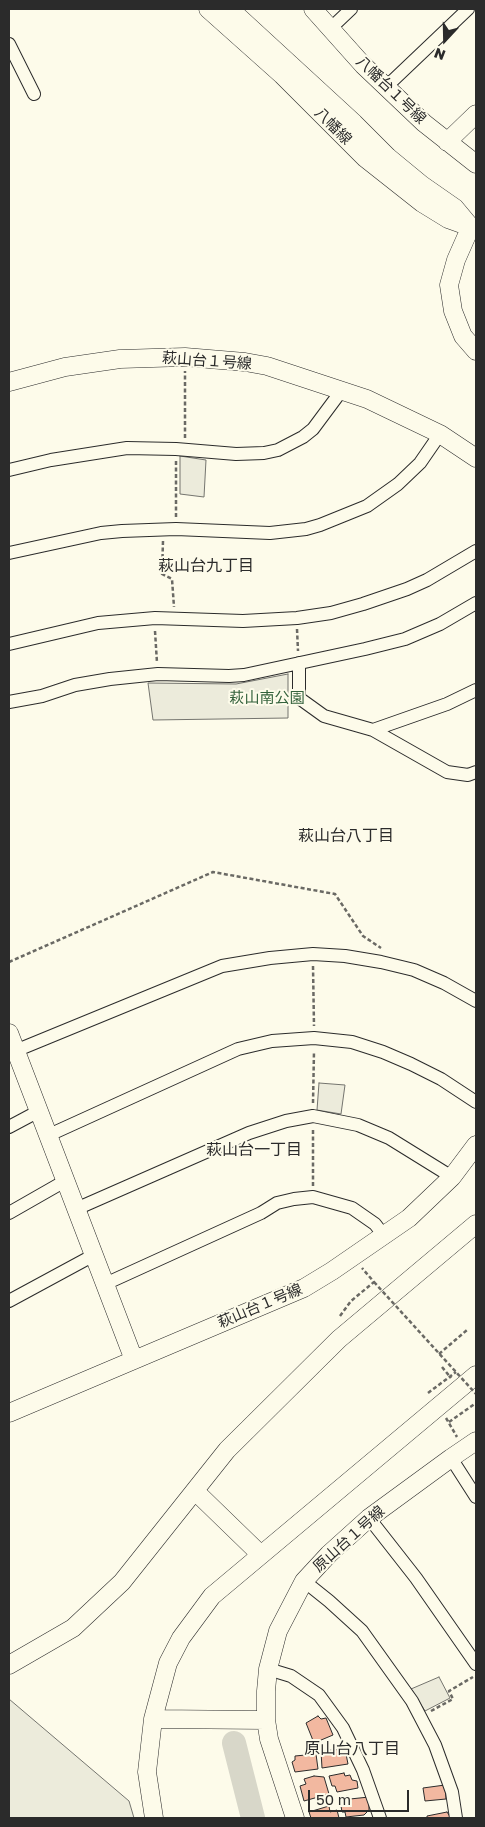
<!DOCTYPE html>
<html>
<head>
<meta charset="utf-8">
<style>
  body { margin:0 }
  #map { position:relative; width:485px; height:1827px; overflow:hidden; background:#fdfbea; font-family:"Golos Text",sans-serif }
  canvas { display:block }
  .frame { position:absolute; inset:0; border:10px solid #2b2b2b; pointer-events:none }
  .north { position:absolute; left:420px; top:15px; width:50px; height:50px; -webkit-text-stroke:4px #fdfbea; paint-order:stroke; rotate:201deg; font-size:14px; font-weight:700; line-height:20px; text-align:center; color:#2b2b2b }
  .north::after { content:''; display:block; margin:auto; width:18px; height:22px; background:#2b2b2b; clip-path:polygon(50% 0,100% 100%,50% 72%,0 100%) }
  .scale { position:absolute; left:308px; top:1790px; width:101px; height:22px; box-sizing:border-box; border:2px solid #2b2b2b; border-top:0; padding-left:6px; font-size:15px; line-height:18px; white-space:nowrap; color:#2b2b2b; -webkit-text-stroke:4px #fdfbea; paint-order:stroke }
</style>
</head>
<body>
<div id="map">
<canvas width="485" height="1827"></canvas>
<div class="frame"></div>
<div class="north">N</div>
<div class="scale">50 m</div>
</div>
<script>
const context = document.querySelector('canvas').getContext('2d');
context.lineJoin = 'round';
function fill(path, color) { context.fillStyle = color; context.fill(path, 'evenodd'); }
const poly = rows => new Path2D(rows.map(r => 'M' + r).join(''));
function stroke(path, color, width, dash) { context.strokeStyle = color; context.lineWidth = width; context.lineCap = dash ? 'butt' : 'round'; context.setLineDash(dash || []); context.stroke(path); }
function drawText(font, color, halo, rows, align = 'center') {
  context.font = font + ' "Golos Text","Noto Sans JP",sans-serif'; context.lineWidth = 4; context.setLineDash([]); context.textBaseline = 'middle'; context.strokeStyle = halo; context.fillStyle = color; for (const [text, x, y, turn = 0] of rows) {
    context.save(); context.translate(x, y); context.rotate((+turn || 0) * Math.PI / 180); context.textAlign = isNaN(turn) ? turn : align; if (halo) context.strokeText(text, 0, 0); context.fillText(text, 0, 0); context.restore();
  }
}
const green = poly([
  [180,456,206,460,204,497,180,494,180,456],
  [288,674,288,718,153,720,148,683,236,684,288,674],
  [319,1083,345,1085,341,1114,317,1110,319,1083],
  [439,1677,450,1698,425,1711,411,1689,439,1677],
  [9,1699,129,1801,134,1818,9,1818,9,1699]
]);
const river = poly([
  [234,1743,253,1818]
]);
const building = poly([
  [318,1716,321,1719,326,1718,333,1735,314,1743,306,1723,318,1716],
  [345,1749,348,1764,322,1768,321,1751,345,1749],
  [316,1754,318,1769,295,1772,292,1762,295,1760,295,1756,316,1754],
  [344,1773,345,1776,350,1775,352,1780,357,1781,358,1788,337,1792,335,1786,332,1786,329,1776,344,1773],
  [314,1776,324,1777,329,1794,304,1801,300,1786,306,1784,304,1779,314,1776],
  [445,1785,446,1799,425,1801,423,1788,445,1785],
  [347,1796,350,1799,369,1797,369,1810,364,1815,346,1817,345,1812,342,1812,340,1800,347,1796],
  [329,1806,330,1812,337,1810,339,1818,311,1818,309,1812,329,1806],
  [447,1812,451,1818,427,1818,427,1816,447,1812]
]);
const path = poly([
  [185,438,185,371],
  [176,517,176,460],
  [163,541,162,574,172,579,174,607],
  [297,629,298,651],
  [155,631,157,663],
  [9,962,213,872,335,894,363,936,381,948],
  [313,966,314,1026],
  [313,1103,314,1051],
  [313,1186,313,1129],
  [340,1316,351,1301,374,1282,362,1268],
  [439,1354,467,1330],
  [442,1367,451,1378],
  [446,1418,457,1437],
  [449,1422,476,1403],
  [431,1711,453,1699,449,1691,473,1677]
]);
const street = poly([
  [331,28,351,9],
  [9,44,34,94],
  [386,87,468,9],
  [9,470,51,460,127,448,176,449,236,454,264,453,278,450,303,437,313,429,342,390],
  [9,553,101,533,122,531,176,529,270,533,306,529,320,525,367,506,398,484,420,463,440,434],
  [9,644,98,623,155,618,243,621,297,618,331,613,363,604,407,589,427,580,476,551],
  [299,663,299,698,324,716,373,730,447,772,468,775,476,772],
  [9,702,42,696,75,685,110,679,158,674,229,676,244,675,365,649,405,639,440,624,476,603],
  [373,730,447,704,476,690],
  [15,1051,222,966,270,958,313,954,345,956,381,962,414,970,444,983,476,1001],
  [9,1127,39,1111],
  [49,1135,238,1049,272,1041,314,1038,352,1042,383,1052,411,1064,441,1079,476,1102],
  [76,1209,249,1133,286,1121,313,1116,358,1125,389,1138,452,1177],
  [9,1213,65,1181],
  [105,1284,261,1213,277,1203,294,1199,313,1197,352,1208,375,1224,385,1237],
  [9,1301,94,1255],
  [451,1458,476,1497],
  [369,1518,416,1578,476,1664],
  [304,1581,329,1601,362,1631,412,1701,435,1745,452,1792,456,1818],
  [268,1669,291,1676,319,1695,343,1728,363,1770,380,1818]
]);
const secondary = poly([
  [208,9,282,75,365,158,422,203,448,219,476,229],
  [230,9,354,123,388,157,422,185,455,208,470,226],
  [313,9,363,65,424,123,476,164],
  [447,142,476,114],
  [471,226,456,260,449,285,453,311,463,336,476,351],
  [9,382,65,367,120,359,185,357,245,362,267,366,367,399,440,434,476,458],
  [9,1033,134,1360],
  [9,1413,304,1288,332,1271,409,1218,452,1177,476,1145],
  [195,1491,261,1555],
  [9,1665,73,1628,122,1582,227,1450,339,1339,476,1224],
  [153,1719,266,1720],
  [154,1818,147,1772,153,1719,168,1663,181,1638,212,1596,476,1375],
  [295,1818,269,1739,266,1720,266,1691,268,1669,278,1631,304,1581,329,1554,369,1518,451,1458,476,1441]
]);
const pathBridge = poly([
  [374,1282,476,1394],
  [428,1393,456,1372]
]);
const streetNames = [
  ["八幡台１号線",391,90,44],
  ["八幡線",333,126,45],
  ["萩山台１号線",207,361,4],
  ["萩山台１号線",260,1306,-23],
  ["原山台１号線",349,1539,-42]
];
const parkNames = [
  ["萩山南公園",267,698]
];
const neighbourhoodNames = [
  ["萩山台九丁目",206,566],
  ["萩山台八丁目",346,836],
  ["萩山台一丁目",254,1150],
  ["原山台八丁目",352,1749]
];
fill(green, '#ecebdb');
stroke(green, '#74746e', 1);
stroke(river, '#d8d7c9', 24);
fill(building, '#f2b8a0');
stroke(building, '#2b2b2b', 1);
stroke(street, '#2b2b2b', 14);
stroke(secondary, '#2b2b2b', 19);
stroke(path, '#6a6964', 2.5, [4, 2.5]);
stroke(street, '#fdfbea', 12);
stroke(secondary, '#fdfbea', 18);
stroke(pathBridge, '#6a6964', 2.5, [4, 2.5]);
drawText('15px', '#2b2b2b', '#fdfbea', streetNames);
drawText('15px', '#34623c', '#fdfbea', parkNames);
drawText('16px', '#2b2b2b', '#fdfbea', neighbourhoodNames);
</script>
</body>
</html>
